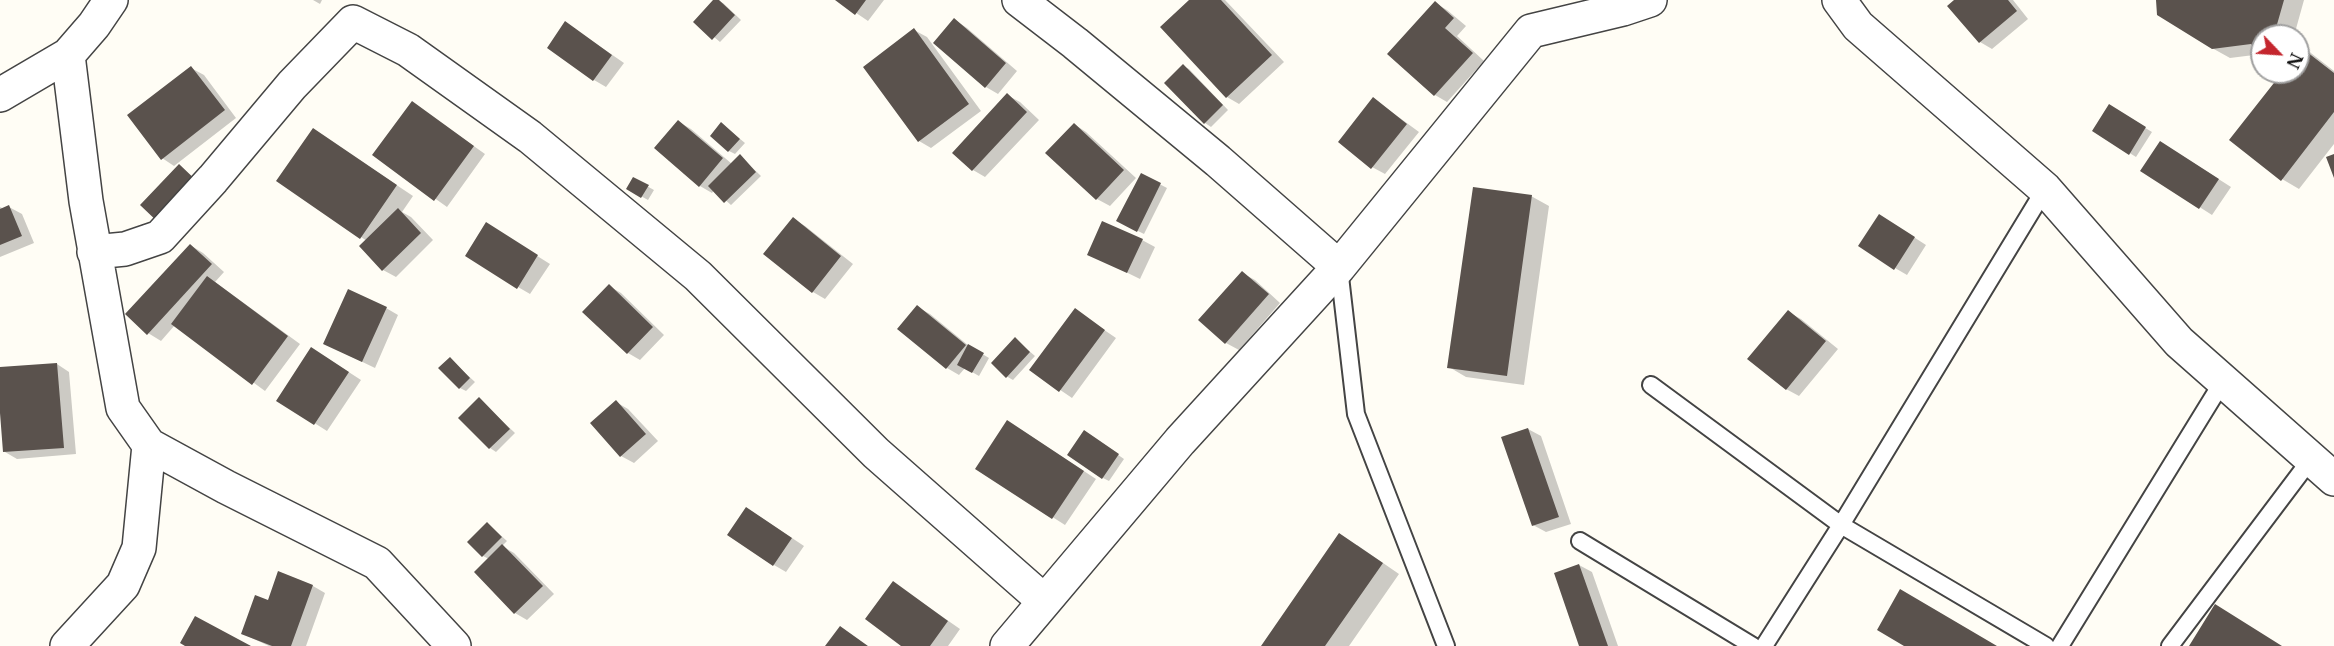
<!DOCTYPE html>
<html>
<head>
<meta charset="utf-8">
<style>
  body { margin:0 }
  #map { position:relative; width:2334px; height:646px; overflow:hidden; background:#fffdf5; font-family:"Libre Baskerville",serif }
  canvas { display:block }
  .north { position:absolute; left:2250px; top:24px; width:60px; height:60px; box-sizing:border-box; background:#fff; border:2px solid #a0a0a0; border-radius:50%; rotate:115deg; font-size:16px; font-weight:700; line-height:24px; text-align:center; color:#111 }
  .north::after { content:''; display:block; margin:auto; width:21px; height:27px; background:#c4262e; clip-path:polygon(50% 0,100% 100%,50% 72%,0 100%) }
</style>
</head>
<body>
<div id="map">
<canvas width="2334" height="646"></canvas>
<div class="north">N</div>
</div>
<script>
const context = document.querySelector('canvas').getContext('2d');
context.lineJoin = 'round';
function fill(path, color) { context.fillStyle = color; context.fill(path, 'evenodd'); }
const poly = rows => new Path2D(rows.map(r => 'M' + r).join(''));
function stroke(path, color, width, dash) { context.strokeStyle = color; context.lineWidth = width; context.lineCap = dash ? 'butt' : 'round'; context.setLineDash(dash || []); context.stroke(path); }
const shadow = poly([
  [313,0,322,0,320,4],
  [715,0,723,3,741,20,720,42,695,21],
  [837,0,884,0,868,21],
  [1191,0,1225,0,1284,62,1239,104,1227,97],
  [1956,0,2013,0,2028,19,1992,49,1980,42],
  [2158,0,2304,0,2294,36,2262,36,2262,54,2230,58,2212,48],
  [1435,3,1447,10,1466,26,1457,36,1484,61,1447,102,1435,95],
  [955,20,967,28,1017,71,998,94,986,87],
  [566,23,624,63,606,87,594,80],
  [914,30,927,37,981,111,931,148,919,141],
  [2298,43,2334,71,2334,144,2299,189,2282,179,2283,74,2281,72,2298,72],
  [1183,66,1189,69,1228,110,1211,127,1205,123,1166,83],
  [191,68,204,75,236,118,174,166,162,158],
  [1007,95,1020,102,1039,120,985,177,973,170],
  [1374,99,1419,132,1385,174,1372,167],
  [413,103,485,154,447,207,374,155],
  [2109,106,2152,132,2136,157,2094,131],
  [679,122,691,129,732,164,740,156,761,176,731,205,714,190,712,193,700,186],
  [722,124,745,143,735,154,729,151],
  [1074,124,1086,132,1136,178,1110,206,1097,199,1048,153],
  [314,130,413,196,402,212,411,217,433,240,396,277,383,270,361,246,367,241,361,237],
  [2173,150,2231,187,2212,215,2143,171],
  [1142,175,1167,188,1144,234,1124,224],
  [634,179,654,190,648,200,628,189],
  [1531,196,1549,206,1524,385,1466,377,1449,367],
  [0,207,4,209,9,207,22,214,34,243,0,257],
  [793,219,805,226,853,264,825,299,813,292],
  [1892,223,1926,245,1907,275,1895,268],
  [499,232,550,264,530,294,518,287],
  [1142,240,1155,247,1140,279,1089,254],
  [190,245,203,253,224,272,215,282,300,344,265,391,175,325,161,341,148,333],
  [1242,273,1255,280,1280,303,1239,350,1226,343],
  [609,286,621,293,664,335,640,360,628,353],
  [917,307,930,314,969,346,989,358,979,376,965,368,959,375,947,368],
  [386,308,398,315,375,368,325,344],
  [1075,310,1116,338,1072,398,1031,370],
  [1788,312,1801,319,1838,349,1799,396,1786,389],
  [1015,339,1035,356,1013,380,1006,376],
  [324,356,361,380,327,431,278,400],
  [450,359,475,382,466,391,460,388],
  [57,364,69,372,76,454,17,459,5,452,0,369],
  [479,399,515,433,496,452,490,448,460,418],
  [616,402,628,409,658,441,634,463,621,456],
  [1020,429,1096,479,1065,525,977,469],
  [1528,429,1541,436,1571,524,1546,532,1533,525],
  [1091,436,1124,459,1109,481,1103,478],
  [759,516,804,546,786,572,774,565],
  [487,523,507,541,502,546,514,553,554,594,527,620,515,613,489,559,483,556],
  [1357,545,1399,574,1349,646,1263,646],
  [1579,565,1592,572,1618,646,1581,646],
  [279,573,313,586,325,593,306,646,269,646,243,634,269,602],
  [894,583,960,629,948,646,904,646]
]);
const building = poly([
  [713,0,719,0,735,15,712,40,693,22],
  [835,0,866,0,855,15],
  [1189,0,1221,0,1272,55,1226,98,1160,27],
  [1954,0,2008,0,2017,11,1979,43,1947,6],
  [2156,0,2284,0,2276,28,2286,36,2262,36,2262,55,2251,44,2212,49,2157,15],
  [1435,1,1454,18,1445,28,1473,53,1434,96,1387,54],
  [954,18,1006,63,985,88,933,43],
  [565,21,612,55,593,81,547,48],
  [914,28,969,104,918,142,863,67],
  [2298,45,2334,73,2334,112,2281,181,2229,140,2281,74,2279,72,2298,72],
  [1183,64,1223,105,1204,124,1164,83],
  [191,66,225,110,161,160,127,115],
  [1007,93,1027,112,972,171,952,153],
  [1373,97,1407,124,1371,169,1338,142],
  [412,101,474,146,434,201,372,155],
  [2109,104,2146,127,2129,155,2092,131],
  [678,120,723,158,699,187,654,148],
  [721,122,740,139,728,152,710,136],
  [1074,123,1124,170,1096,200,1045,153],
  [313,128,397,185,360,239,276,181],
  [2160,141,2219,179,2199,209,2140,171],
  [740,154,756,172,724,203,708,186],
  [2334,154,2334,178,2326,157],
  [179,164,201,185,161,225,140,205],
  [1141,173,1161,183,1137,232,1116,221],
  [633,177,649,185,641,198,626,189],
  [1473,187,1532,195,1507,376,1447,368],
  [9,205,22,236,0,245,0,209],
  [398,208,421,233,382,271,359,246],
  [1879,214,1915,237,1894,270,1858,246],
  [793,217,841,256,812,293,763,254],
  [1102,221,1143,239,1127,273,1087,255],
  [486,222,538,255,517,289,465,256],
  [190,244,212,264,147,335,125,314],
  [1242,271,1269,294,1225,344,1198,320],
  [207,276,288,336,252,385,171,324],
  [609,284,653,327,627,354,582,312],
  [348,289,387,307,362,362,323,344],
  [917,305,966,345,946,369,897,329],
  [1075,308,1105,330,1059,392,1029,370],
  [1788,310,1826,341,1786,390,1747,359],
  [1015,337,1030,352,1006,378,991,363],
  [968,344,984,353,972,373,957,365],
  [311,347,349,372,314,425,276,401],
  [450,357,470,378,459,389,438,368],
  [57,363,64,448,3,452,0,413,0,367],
  [479,397,510,429,489,449,458,418],
  [616,400,646,434,620,457,590,423],
  [1007,420,1084,471,1052,519,975,469],
  [1528,428,1559,517,1532,526,1501,437],
  [1084,430,1119,454,1102,479,1067,455],
  [746,507,792,538,773,566,727,535],
  [487,522,502,537,482,557,467,542],
  [1339,533,1383,563,1325,646,1261,646],
  [502,544,543,586,514,614,474,572],
  [1579,564,1608,646,1579,646,1554,573],
  [278,571,313,585,291,646,272,646,241,634,255,595,268,600],
  [893,581,948,621,930,646,901,646,865,619],
  [1900,589,1997,646,1904,646,1877,630],
  [2215,604,2282,646,2189,646],
  [195,616,251,646,185,646,180,643],
  [840,626,868,646,825,646]
]);
const service = poly([
  [1339,268,1356,414,1446,646],
  [1651,385,1841,525,2046,646],
  [1580,541,1753,646],
  [1764,646,1841,525,2045,189],
  [2060,646,2223,381],
  [2170,646,2311,459]
]);
const minor = poly([
  [1019,0,1075,43,1218,161,1339,267],
  [1839,0,1858,26,2045,189,2179,342,2334,479],
  [68,55,86,201,123,408,149,445,226,487,377,563,454,646],
  [0,95,68,55,94,25,111,0],
  [94,252,125,249,160,237,213,179,292,85,353,22,408,50,530,137,698,276,876,453,1044,601],
  [67,646,123,585,139,548,149,445],
  [1007,646,1180,441,1339,267,1531,31,1623,9,1650,0]
]);
fill(shadow, '#0003');
fill(building, '#5a524d');
stroke(service, '#444', 20);
stroke(minor, '#444', 36);
stroke(service, '#fff', 16);
stroke(minor, '#fff', 33);
</script>
</body>
</html>
